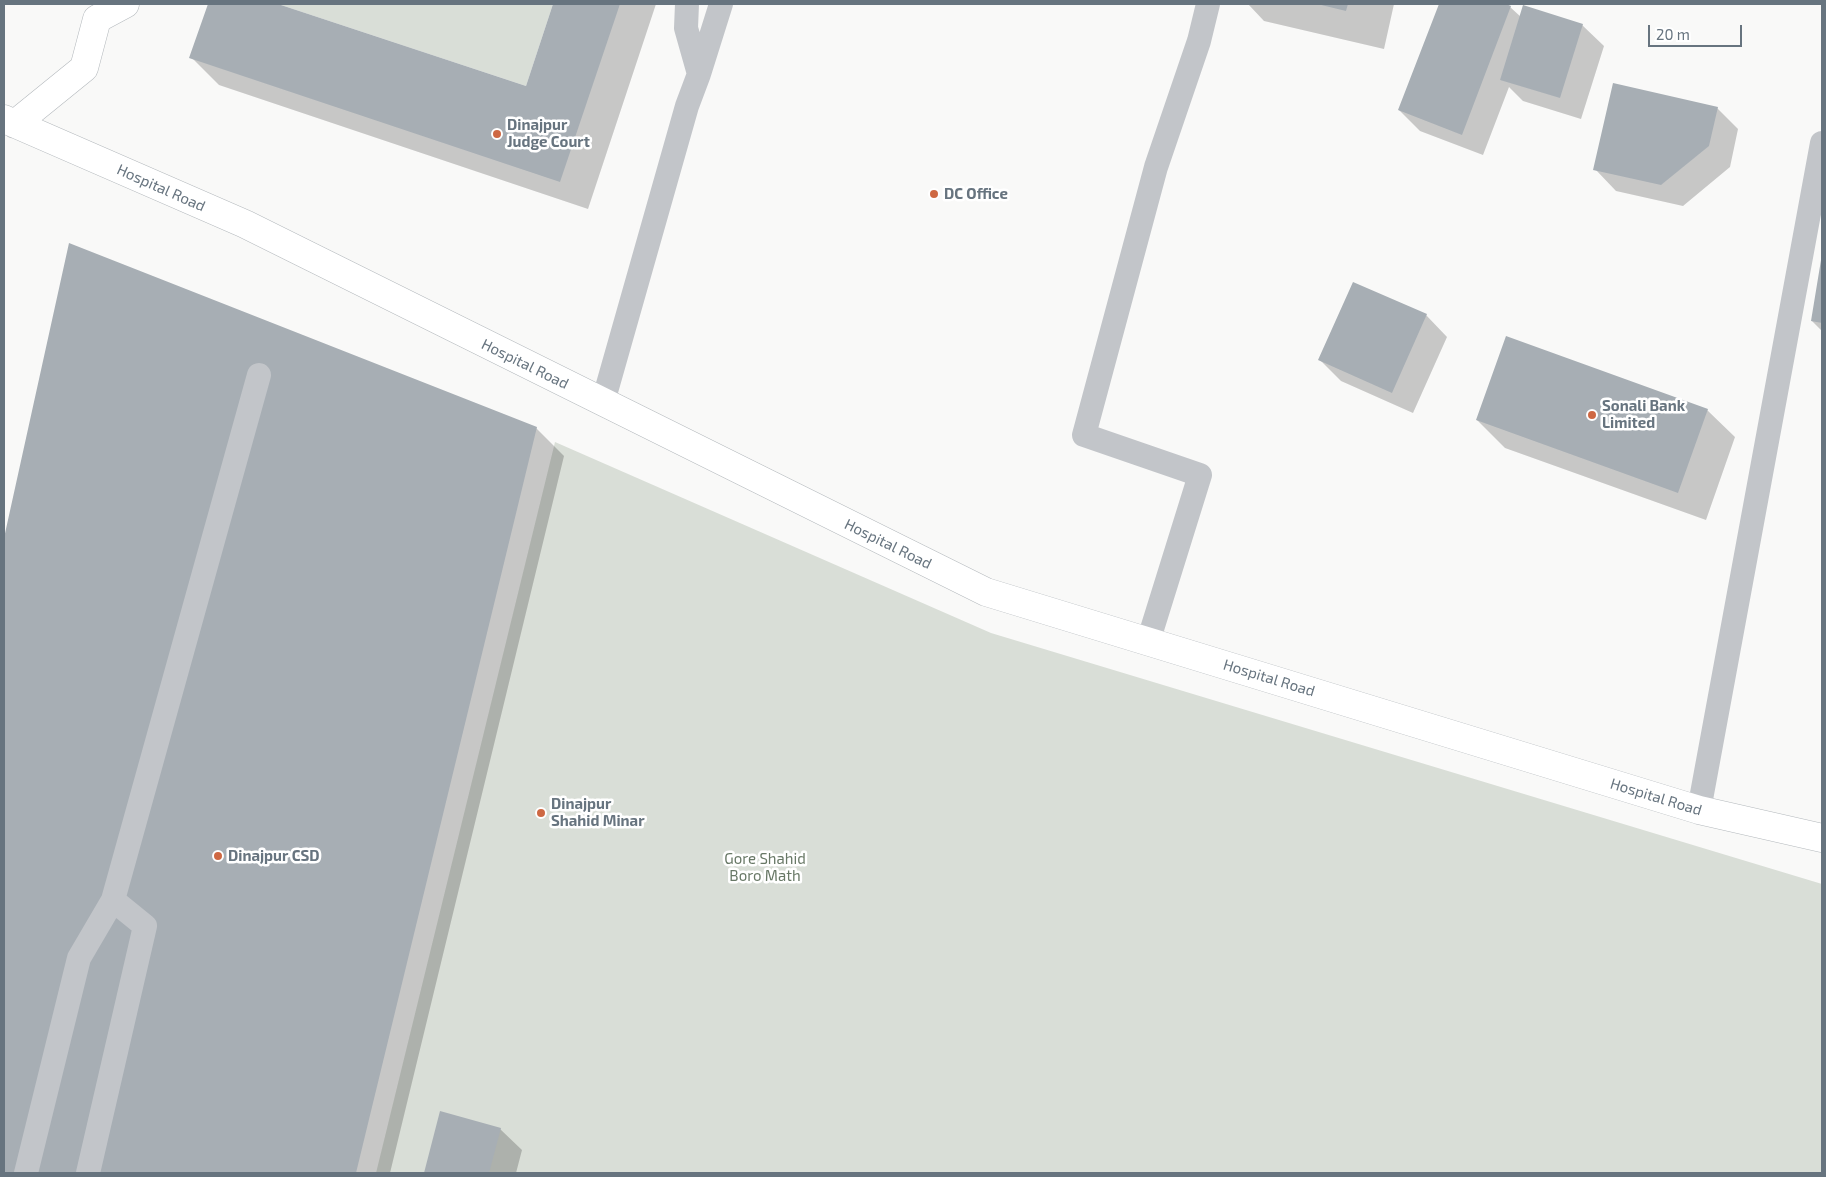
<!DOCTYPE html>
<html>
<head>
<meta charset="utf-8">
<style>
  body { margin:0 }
  #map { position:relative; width:1826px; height:1177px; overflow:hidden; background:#f9f9f8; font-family:"Exo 2",sans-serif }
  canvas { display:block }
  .frame { position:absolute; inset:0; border:5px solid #67747f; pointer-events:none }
  .scale { position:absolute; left:1648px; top:25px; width:94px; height:22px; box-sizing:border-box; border:2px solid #67747f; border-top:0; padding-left:6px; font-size:15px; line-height:18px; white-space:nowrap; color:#67747f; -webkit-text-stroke:4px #fff; paint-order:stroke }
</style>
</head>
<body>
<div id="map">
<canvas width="1826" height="1177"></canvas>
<div class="frame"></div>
<div class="scale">20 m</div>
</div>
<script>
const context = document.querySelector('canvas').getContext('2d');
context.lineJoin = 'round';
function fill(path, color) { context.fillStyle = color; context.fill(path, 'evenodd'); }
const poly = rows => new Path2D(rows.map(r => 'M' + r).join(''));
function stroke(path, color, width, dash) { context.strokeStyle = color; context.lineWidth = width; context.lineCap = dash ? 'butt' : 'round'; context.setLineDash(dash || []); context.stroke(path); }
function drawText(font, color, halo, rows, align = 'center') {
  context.font = font + ' "Exo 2",sans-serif'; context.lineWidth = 5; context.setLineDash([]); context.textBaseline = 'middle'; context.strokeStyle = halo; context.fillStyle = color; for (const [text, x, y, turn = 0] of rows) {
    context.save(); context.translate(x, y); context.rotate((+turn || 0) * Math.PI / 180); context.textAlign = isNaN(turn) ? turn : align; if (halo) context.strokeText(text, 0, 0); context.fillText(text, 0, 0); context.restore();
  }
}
const green = poly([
  [278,4,553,4,526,86],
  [555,442,991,633,1822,884,1822,1173,376,1173]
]);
const shadow = poly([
  [209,4,274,4,527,88,554,4,656,4,588,209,219,85,191,57],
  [1248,4,1394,4,1384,49,1264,21],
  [1440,4,1502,4,1510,7,1521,17,1582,25,1604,46,1581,119,1523,101,1509,87,1483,155,1420,131,1399,110],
  [1717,108,1738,129,1730,167,1683,206,1616,191,1595,169],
  [70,245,536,428,564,456,390,1173,4,1173,4,544],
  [1822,262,1822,331,1812,321],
  [1426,315,1447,337,1413,413,1341,381,1320,360],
  [1707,410,1735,437,1706,520,1505,448,1477,420],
  [441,1113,500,1129,522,1150,516,1173,425,1173]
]);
const building = poly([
  [208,4,278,4,526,86,553,4,620,4,560,182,189,58],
  [1317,4,1348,4,1346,11],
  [1439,4,1506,4,1511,6,1462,135,1398,110],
  [1523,5,1583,24,1560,98,1500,80],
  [1613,83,1718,107,1709,146,1661,185,1593,170],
  [69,243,537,427,356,1173,4,1173,4,538],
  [1821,260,1822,260,1822,323,1811,321],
  [1353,282,1427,314,1392,393,1318,360],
  [1506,336,1708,409,1678,493,1476,420],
  [440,1111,501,1128,489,1173,424,1173]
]);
const street = poly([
  [687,4,686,28,699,74],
  [603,402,687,106,699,74,721,4],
  [1148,642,1200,475,1084,435,1156,167,1199,41,1208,4],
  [1699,810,1822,143],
  [26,1173,79,958,113,900,259,375],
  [88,1173,145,926,113,900]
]);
const secondary = poly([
  [4,119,245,224,986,592,1699,810,1822,838],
  [15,124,84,68,97,19,125,4]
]);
const markers = [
  [497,134,5,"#ce6843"],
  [934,194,5,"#ce6843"],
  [1592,415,5,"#ce6843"],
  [541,813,5,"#ce6843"],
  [218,856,5,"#ce6843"]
];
const poiNames = [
  ["Dinajpur",507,125],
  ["Judge Court",507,142],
  ["DC Office",944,194],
  ["Sonali Bank",1602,406],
  ["Limited",1602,423],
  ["Dinajpur",551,804],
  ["Shahid Minar",551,821],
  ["Dinajpur CSD",228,856]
];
const streetNames = [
  ["Hospital Road",161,188,24],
  ["Hospital Road",525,364,26],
  ["Hospital Road",888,544,26],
  ["Hospital Road",1269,678,17],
  ["Hospital Road",1656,797,17]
];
const parkNames = [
  ["Gore Shahid",765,859],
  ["Boro Math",765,876]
];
fill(green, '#d9ded7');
fill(shadow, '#0003');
fill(building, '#a7aeb4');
stroke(secondary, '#b4b9bd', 29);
stroke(street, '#c2c5c9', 24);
stroke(secondary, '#fff', 28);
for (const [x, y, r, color] of markers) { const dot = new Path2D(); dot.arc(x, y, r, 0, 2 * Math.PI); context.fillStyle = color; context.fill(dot); stroke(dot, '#fff', 2); }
drawText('bold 15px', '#67747f', '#fff', poiNames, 'left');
drawText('15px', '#67747f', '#fff', streetNames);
drawText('15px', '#687866', '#fff', parkNames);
</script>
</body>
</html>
